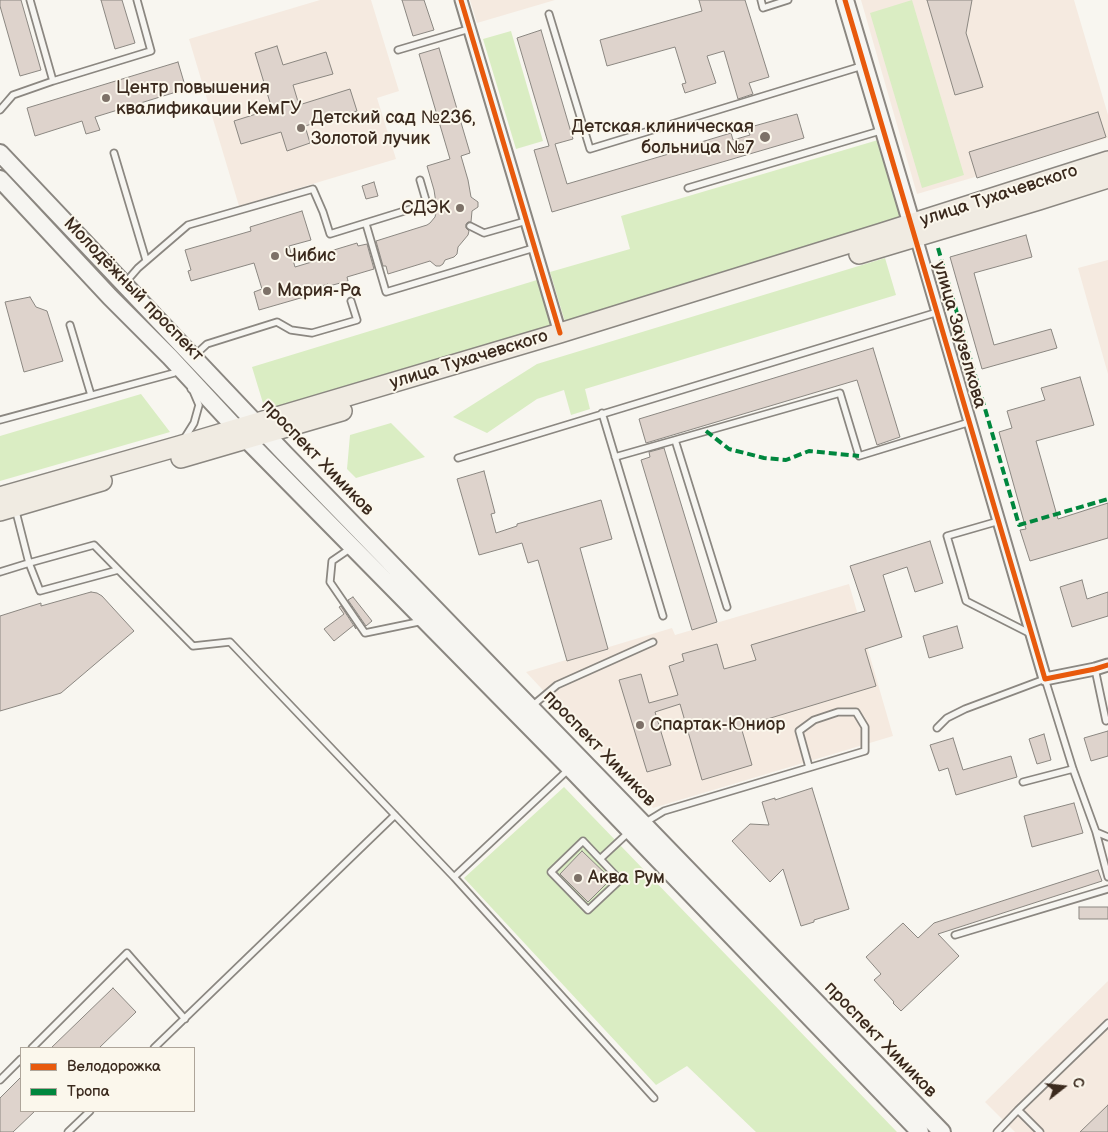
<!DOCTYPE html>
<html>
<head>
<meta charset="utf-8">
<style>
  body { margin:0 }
  #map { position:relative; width:1108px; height:1132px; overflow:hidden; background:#f8f6f0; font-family:"Balsamiq Sans",sans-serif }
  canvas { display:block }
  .legend { position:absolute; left:20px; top:1047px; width:175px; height:65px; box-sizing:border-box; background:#fbf7ec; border:1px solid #aea59a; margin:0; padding:6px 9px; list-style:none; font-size:15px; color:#3b2a1e }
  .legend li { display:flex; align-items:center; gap:10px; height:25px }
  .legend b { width:25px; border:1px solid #aea59a }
  .north { position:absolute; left:1038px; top:1062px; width:50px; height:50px; -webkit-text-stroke:4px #fbf7ec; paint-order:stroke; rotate:74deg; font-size:14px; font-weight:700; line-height:20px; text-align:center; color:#3b2a1e }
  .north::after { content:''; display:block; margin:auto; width:18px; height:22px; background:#3b2a1e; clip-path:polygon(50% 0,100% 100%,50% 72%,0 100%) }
</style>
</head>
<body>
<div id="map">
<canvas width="1108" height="1132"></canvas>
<ul class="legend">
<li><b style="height:6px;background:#e8590c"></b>Велодорожка</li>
<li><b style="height:6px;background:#00873e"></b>Тропа</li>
</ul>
<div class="north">С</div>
</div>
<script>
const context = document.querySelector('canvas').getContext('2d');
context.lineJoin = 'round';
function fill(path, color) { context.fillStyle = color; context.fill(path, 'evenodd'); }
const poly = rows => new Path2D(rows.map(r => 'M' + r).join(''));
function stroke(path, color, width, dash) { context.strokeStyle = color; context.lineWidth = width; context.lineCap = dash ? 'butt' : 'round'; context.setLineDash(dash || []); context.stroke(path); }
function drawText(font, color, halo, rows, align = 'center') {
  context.font = font + ' "Balsamiq Sans",sans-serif'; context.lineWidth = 4; context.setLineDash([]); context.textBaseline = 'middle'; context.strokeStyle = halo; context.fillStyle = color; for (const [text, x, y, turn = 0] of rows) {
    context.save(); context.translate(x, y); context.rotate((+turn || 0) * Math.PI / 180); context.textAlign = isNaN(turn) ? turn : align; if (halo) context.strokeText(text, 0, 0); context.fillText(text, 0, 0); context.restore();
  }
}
const built = poly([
  [320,0,371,0,399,91,377,98,396,159,239,206,189,39],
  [470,0,555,0,477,23],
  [861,0,1074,0,1108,115,1108,138,917,194],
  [1108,260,1108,374,1078,268],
  [849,584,893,736,653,808,526,672,672,628,675,635],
  [1108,981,1108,1132,1015,1132,985,1102]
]);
const green = poly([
  [912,0,964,175,922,188,870,13],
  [511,31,543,141,516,149,483,39],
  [878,140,902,222,565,322,550,272,630,249,621,216],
  [885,258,896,295,585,389,590,409,571,415,564,390,537,399,487,433,453,417,537,364],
  [537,280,551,326,266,413,252,367],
  [141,394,170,432,0,481,0,436],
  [391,423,425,457,356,478,347,469,350,435],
  [564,787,897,1132,756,1132,687,1066,656,1085,464,878]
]);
const building = poly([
  [0,0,21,0,41,70,20,76,0,6,0,0],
  [101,0,122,0,135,43,115,49,101,0],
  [402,0,424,0,434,30,413,36,402,0],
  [699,0,745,0,769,77,749,83,753,94,738,99,724,51,707,56,716,83,685,93,682,84,686,83,675,47,607,66,600,40,702,11,699,0],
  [927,0,972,0,966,33,983,87,955,95,927,0],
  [541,30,573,139,555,144,567,184,689,148,688,146,731,133,733,140,750,135,747,128,797,114,804,138,552,212,534,150,549,146,517,38,541,30],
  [277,46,283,65,326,52,333,74,293,85,299,105,350,89,357,111,305,126,310,143,287,151,281,132,241,144,234,121,272,109,255,53,277,46],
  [439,48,470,153,461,156,468,180,471,197,478,202,478,207,472,211,471,222,468,222,466,224,466,228,469,231,468,235,458,247,457,254,454,257,445,260,443,264,440,266,436,266,430,261,388,274,386,266,383,266,376,241,427,225,430,223,435,217,436,213,440,209,440,206,436,203,434,190,427,166,450,159,419,54,439,48],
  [178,62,186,89,95,117,100,130,86,134,82,121,35,136,27,108,178,62],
  [1098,112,1106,137,977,178,969,152,1098,112],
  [374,182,378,196,366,199,362,186,374,182],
  [302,211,311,240,289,246,295,267,315,261,314,256,357,243,358,246,367,244,374,269,347,277,348,281,329,286,328,284,303,292,304,297,259,310,254,292,262,289,254,263,191,281,188,271,191,270,185,250,251,231,250,227,302,211],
  [1026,235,1032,257,974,273,994,345,1051,329,1057,348,982,369,950,257,1026,235],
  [30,297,36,307,47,311,63,361,24,372,5,302,30,297],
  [873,348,900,437,877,445,857,380,646,443,639,419,873,348],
  [1080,377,1094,425,1036,441,1058,519,1108,503,1108,538,1030,561,1020,530,1026,529,999,432,1012,428,1007,411,1045,400,1041,388,1080,377],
  [664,448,717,622,692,630,641,460,650,457,649,452,664,448],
  [484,471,495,513,491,514,496,533,517,526,517,524,601,500,612,539,580,548,608,649,567,661,538,560,528,563,522,543,479,555,457,479,484,471],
  [930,541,943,583,915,592,907,567,883,575,902,637,865,649,876,686,741,727,752,765,702,780,680,704,655,712,671,765,647,772,619,680,641,674,649,703,678,695,669,666,684,661,682,654,717,644,724,669,756,660,751,645,865,611,850,566,930,541],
  [1082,580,1087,599,1108,592,1108,616,1072,627,1060,587,1082,580],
  [91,592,97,593,102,596,134,631,61,693,0,711,0,616,41,603,41,606,91,592],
  [353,597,372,621,366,626,348,600,353,597],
  [341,606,356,629,354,625,334,641,324,629,344,614,339,607,341,606],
  [957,626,963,648,929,658,923,636,957,626],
  [1108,731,1108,756,1091,761,1084,738,1108,731],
  [1044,734,1051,760,1037,764,1029,739,1044,734],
  [953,738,963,770,1011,756,1017,777,956,795,948,768,939,771,930,745,953,738],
  [812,788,849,909,814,920,814,922,801,926,783,869,770,882,732,841,750,824,769,825,762,802,775,798,775,800,812,788],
  [1074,803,1083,833,1032,847,1024,816,1074,803],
  [582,851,611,879,588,902,560,874,582,851],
  [1098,870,1102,881,938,934,959,956,901,1011,893,1003,894,1002,874,980,881,974,866,957,903,923,918,938,934,923,1098,870],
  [1079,907,1108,907,1108,919,1079,919,1079,907],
  [113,988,136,1012,99,1048,51,1048,113,988],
  [21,1077,21,1111,35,1111,13,1132,0,1132,0,1098,21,1077],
  [1108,1105,1108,1132,1080,1132,1108,1105]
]);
const lane = poly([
  [30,0,53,81],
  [761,0,763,8,788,0],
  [549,14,590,149,862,66],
  [398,50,469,29],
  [0,110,13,95,53,81,151,51,137,0],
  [114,153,146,260],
  [420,180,427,204],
  [688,188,883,130],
  [366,224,386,292,534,248],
  [470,226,484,233,526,221],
  [125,283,138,268,188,225,313,189,323,212,330,234,427,204,436,208],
  [70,325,91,395],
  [194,356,207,344,277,322,291,330,312,333,357,320,351,301],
  [602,413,663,616],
  [0,420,174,373],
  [184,439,194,423,199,405,193,391,191,389],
  [615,457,675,440],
  [458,458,938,312],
  [15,508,29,563,94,545,193,646,230,642,454,877,570,768],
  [999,521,947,536,966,601,1031,634],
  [351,548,332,561,330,582,365,633,423,621],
  [0,572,29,563,40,591,118,570],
  [727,607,675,440,840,393,859,456,970,422],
  [1095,669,1106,721],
  [532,706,557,685,653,642],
  [937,728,947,718,965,709,1045,679,1073,769,1096,832,1108,837],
  [1023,782,1073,769],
  [646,822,664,811,865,751,865,727,856,712,838,712,814,720,799,731,809,767],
  [1096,832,1108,877],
  [600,859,620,880,588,910,551,872,583,841,600,859,629,832],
  [454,877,654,1098],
  [955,935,1108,889],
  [32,1048,127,953,185,1019],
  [154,1048,395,815],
  [0,1080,21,1059],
  [1018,1110,1040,1132],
  [68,1132,90,1111],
  [997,1132,1018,1110,1108,1023]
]);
const street = poly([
  [461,0,560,333],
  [916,237,1045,679,1095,669,1108,665]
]);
const secondary = poly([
  [845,0,915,235],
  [0,153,284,453,942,1132],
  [0,179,110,297,170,357,247,440,570,768,920,1132]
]);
const primary = poly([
  [859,254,1039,200,1108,178],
  [181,458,342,411],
  [0,497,179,446,560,333,882,233,1108,161],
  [0,511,102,481]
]);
const quiet = poly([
  [938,248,1019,525,1108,499],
  [706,431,729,449,764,458,786,460,809,451,859,456]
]);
const cycleway = poly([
  [461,0,560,333],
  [845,0,1045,679,1095,669,1108,665]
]);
const markers = [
  [106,98,5,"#7d7168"],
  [301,128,5,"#7d7168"],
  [765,137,6,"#7d7168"],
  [460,208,5,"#7d7168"],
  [275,256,5,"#7d7168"],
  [267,291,5,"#7d7168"],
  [640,725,5,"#7d7168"],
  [578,878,5,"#7d7168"]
];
const poiNames = [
  ["Центр повышения",116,88],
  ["квалификации КемГУ",116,109],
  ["Детский сад №236,",311,118],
  ["Золотой лучик",311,139],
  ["Детская клиническая",754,127,"right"],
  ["больница №7",754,148,"right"],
  ["СДЭК",450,208,"right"],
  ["Чибис",285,256],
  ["Мария-Ра",277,291],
  ["Спартак-Юниор",650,725],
  ["Аква Рум",588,878]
];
const streetNames = [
  ["улица Тухачевского",999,196,-18],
  ["Молодёжный проспект",133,290,46],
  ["улица Заузелкова",959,335,74],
  ["улица Тухачевского",469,360,-17],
  ["проспект Химиков",317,458,46],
  ["проспект Химиков",599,749,46],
  ["проспект Химиков",880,1040,46]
];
fill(built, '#f5eae0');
fill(green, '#daedc3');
fill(building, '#ded3cc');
stroke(building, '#8b8781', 1);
stroke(lane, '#8b8781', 9);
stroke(street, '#8b8781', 15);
stroke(secondary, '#8b8781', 20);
stroke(primary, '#8b8781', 22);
stroke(lane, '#f6f5f1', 5.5);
stroke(street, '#f6f5f1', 11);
stroke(secondary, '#f6f5f1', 16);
stroke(primary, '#f0ebe2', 19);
stroke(quiet, '#00873e', 4, [8, 4]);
stroke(cycleway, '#e8590c', 5);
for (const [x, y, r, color] of markers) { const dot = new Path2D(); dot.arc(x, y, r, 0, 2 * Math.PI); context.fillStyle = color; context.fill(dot); stroke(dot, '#fbf7ec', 2); }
drawText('18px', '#3b2a1e', '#fbf7ec', poiNames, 'left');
drawText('18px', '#3b2a1e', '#fbf7ec', streetNames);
</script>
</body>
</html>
